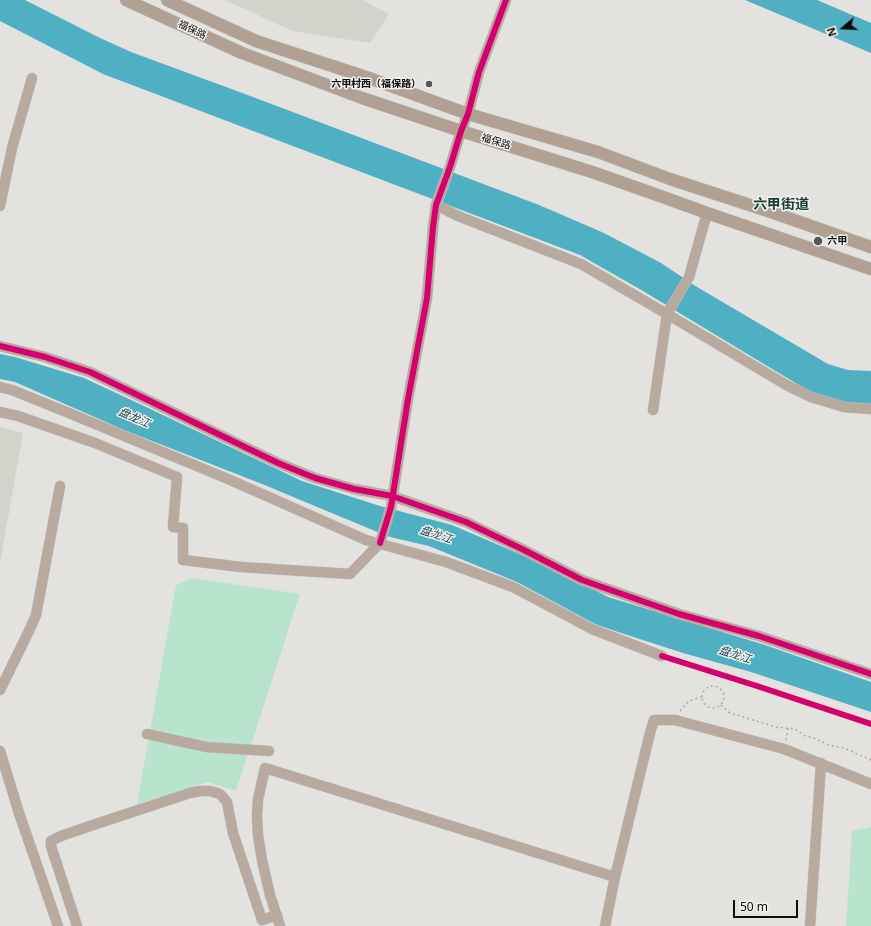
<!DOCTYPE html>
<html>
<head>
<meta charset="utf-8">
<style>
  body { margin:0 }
  #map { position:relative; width:871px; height:926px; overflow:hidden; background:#e3e2df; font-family:"Noto Sans",sans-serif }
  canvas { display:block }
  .north { position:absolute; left:823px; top:8px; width:40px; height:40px; -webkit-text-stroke:3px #f1f0ec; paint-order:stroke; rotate:251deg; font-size:11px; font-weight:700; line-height:16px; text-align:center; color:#0c0c0b }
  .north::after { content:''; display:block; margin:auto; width:14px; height:18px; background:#0c0c0b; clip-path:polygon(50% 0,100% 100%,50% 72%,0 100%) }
  .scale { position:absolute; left:733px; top:900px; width:65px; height:18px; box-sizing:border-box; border:2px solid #0c0c0b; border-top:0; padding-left:5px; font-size:12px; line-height:14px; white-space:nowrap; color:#0c0c0b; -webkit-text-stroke:3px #f1f0ec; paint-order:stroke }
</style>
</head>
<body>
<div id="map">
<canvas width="871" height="926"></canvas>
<div class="north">N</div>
<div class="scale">50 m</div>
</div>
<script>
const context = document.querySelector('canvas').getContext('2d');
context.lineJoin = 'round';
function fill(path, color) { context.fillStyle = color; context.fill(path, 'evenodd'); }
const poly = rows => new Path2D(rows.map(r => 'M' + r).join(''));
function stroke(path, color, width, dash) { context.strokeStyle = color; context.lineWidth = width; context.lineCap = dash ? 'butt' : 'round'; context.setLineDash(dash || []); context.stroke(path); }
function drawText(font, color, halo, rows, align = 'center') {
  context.font = font + ' "Noto Sans","Noto Sans SC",sans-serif'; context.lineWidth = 3; context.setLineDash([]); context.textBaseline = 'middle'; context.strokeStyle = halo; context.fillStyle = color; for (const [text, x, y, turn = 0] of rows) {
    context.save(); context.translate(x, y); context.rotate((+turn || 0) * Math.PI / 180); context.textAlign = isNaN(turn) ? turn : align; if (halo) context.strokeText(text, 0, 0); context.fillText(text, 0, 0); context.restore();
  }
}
const built = poly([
  [225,0,363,0,389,14,370,43,292,31],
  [0,427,23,433,0,563]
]);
const green = poly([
  [191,578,300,594,236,791,208,782,137,804,176,585],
  [871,827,871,926,846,926,852,831]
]);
const water = poly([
  [0,0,25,0,98,37,131,52,245,94,539,205,604,233,661,263,697,287,828,364,848,370,871,371,871,405,853,405,812,393,643,291,580,255,103,74,0,21],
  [745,0,817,0,871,23,871,53],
  [0,354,15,357,84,378,144,406,302,481,380,506,452,525,557,570,608,597,765,645,871,682,871,712,751,672,683,653,618,632,595,624,517,582,429,546,390,537,375,531,262,484,124,430,15,382,0,379]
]);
const path = poly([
  '702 697a11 11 0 1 1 22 0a11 11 0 1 1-22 0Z',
  [721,705,730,713,776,727,795,729,805,736,814,738,829,745,844,748,871,760],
  [680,711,688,702,695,699,701,697],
  [786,740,788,728]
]);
const minor = poly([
  [436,205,458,216,581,264,667,314,788,386,811,397,844,407,871,409],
  [0,206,12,148,32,78],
  [0,346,45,357,90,372,278,463,315,478,354,489,392,496,466,522,524,550,582,580,679,614,759,636,871,674],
  [0,387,12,390,64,411,228,479,366,540,446,562,513,587,592,629,662,656],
  [653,410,667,314,689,277,707,213],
  [0,412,18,416,95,443,177,477,173,527,183,528,183,560,241,567,350,574,380,543,391,507,408,399,427,298,433,227,436,205,450,167,461,131,468,114,479,72,506,0],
  [0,690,29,631,36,615,60,486],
  [147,734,206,747,269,751],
  [0,751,19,813,58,926],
  [77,926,51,846,51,841,61,836,90,826,190,793,200,791,210,791,220,794,227,802,233,833,262,920,277,915],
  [280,926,270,895,262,860,258,835,257,816,258,799,265,768,615,877],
  [605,926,615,877,650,733,654,720,675,720,784,749,871,784],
  [810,926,821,763]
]);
const major = poly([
  [126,0,242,53,362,98,461,131,592,172,663,197,707,213,871,269],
  [167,0,256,41,369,78,468,114,598,152,670,179,768,211,871,247]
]);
const cycleway = poly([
  [0,346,45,357,90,372,278,463,315,478,354,489,392,496,466,522,524,550,582,580,679,614,759,636,871,674],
  [380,543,391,507,408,399,427,298,433,227,436,205,450,167,461,131,468,114,479,72,506,0],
  [662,656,757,686,871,724]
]);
const markers = [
  [429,84,4,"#575755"],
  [818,241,5,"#575755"]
];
const streetNames = [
  ["福保路",192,30,25],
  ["福保路",496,142,17]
];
const poiNames = [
  ["六甲村西（福保路）",421,84],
  ["六甲",827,241,"left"]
];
const waterNames = [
  ["盘龙江",134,418,24],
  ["盘龙江",436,535,18],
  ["盘龙江",735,655,18]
];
const districtNames = [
  ["六甲街道",781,205]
];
fill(built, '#d3d2cb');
fill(green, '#b8e3cd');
fill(water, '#4fb0c3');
stroke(minor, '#c0c0be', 11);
stroke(major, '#c0c0be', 13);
stroke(path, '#b2a8a1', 1.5, [2, 3]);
stroke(minor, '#b8aa9e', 10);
stroke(major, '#b0a194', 12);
stroke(cycleway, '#d6006c', 6);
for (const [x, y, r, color] of markers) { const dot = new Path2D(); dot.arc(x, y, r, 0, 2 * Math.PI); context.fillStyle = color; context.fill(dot); stroke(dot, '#f1f0ec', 1.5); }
drawText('10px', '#0c0c0b', '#f1f0ec', streetNames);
drawText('bold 10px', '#0c0c0b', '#f1f0ec', poiNames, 'right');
drawText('italic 11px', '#093f4b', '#f1f0ec', waterNames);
drawText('bold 14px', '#1a3c38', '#f1f0ec', districtNames);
</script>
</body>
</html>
